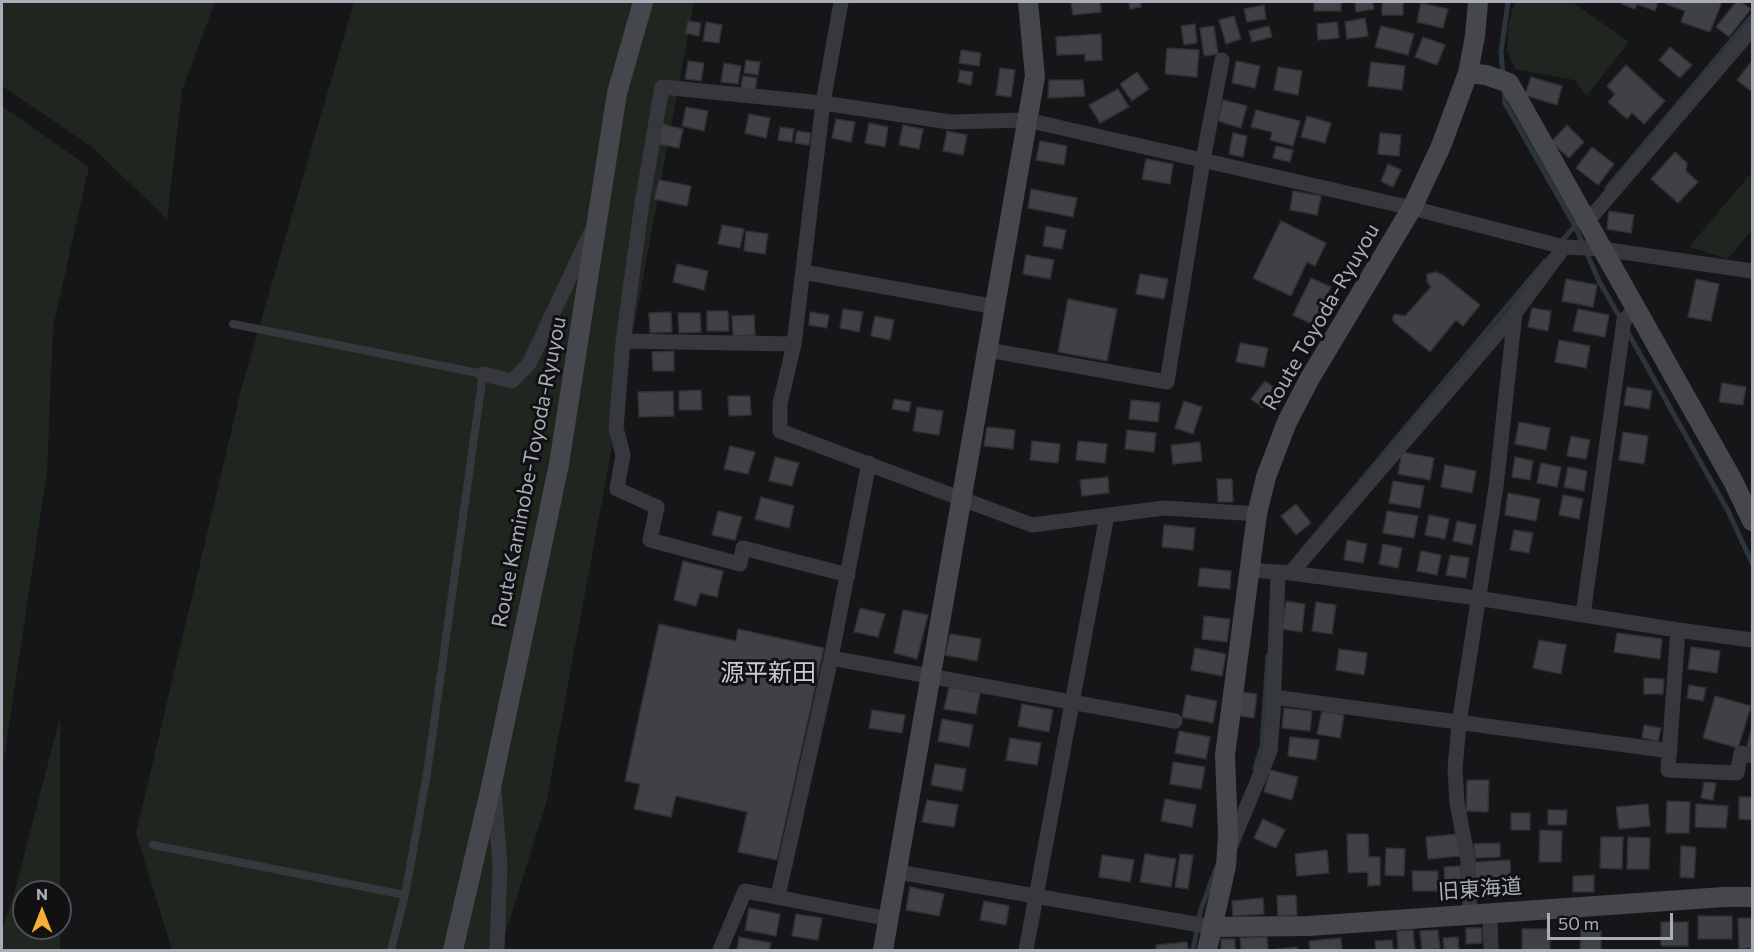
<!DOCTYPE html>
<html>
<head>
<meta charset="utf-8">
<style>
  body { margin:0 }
  #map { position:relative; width:1754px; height:952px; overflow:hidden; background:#161618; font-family:Commissioner,sans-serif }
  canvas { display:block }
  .frame { position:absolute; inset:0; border:3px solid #a8adb8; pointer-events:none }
  .north { position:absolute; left:12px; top:880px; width:60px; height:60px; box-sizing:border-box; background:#111113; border:2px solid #4d4f55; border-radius:50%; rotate:0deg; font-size:16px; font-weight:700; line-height:24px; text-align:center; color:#a8adb8 }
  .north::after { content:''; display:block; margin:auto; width:21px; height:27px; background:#f2b134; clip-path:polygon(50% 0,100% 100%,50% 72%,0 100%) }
  .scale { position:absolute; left:1547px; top:913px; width:126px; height:27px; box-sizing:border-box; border:3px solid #a8adb8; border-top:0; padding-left:8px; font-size:18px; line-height:21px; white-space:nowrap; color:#a8adb8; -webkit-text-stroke:4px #111113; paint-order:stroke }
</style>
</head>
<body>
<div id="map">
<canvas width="1754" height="952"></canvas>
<div class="frame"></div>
<div class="north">N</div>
<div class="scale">50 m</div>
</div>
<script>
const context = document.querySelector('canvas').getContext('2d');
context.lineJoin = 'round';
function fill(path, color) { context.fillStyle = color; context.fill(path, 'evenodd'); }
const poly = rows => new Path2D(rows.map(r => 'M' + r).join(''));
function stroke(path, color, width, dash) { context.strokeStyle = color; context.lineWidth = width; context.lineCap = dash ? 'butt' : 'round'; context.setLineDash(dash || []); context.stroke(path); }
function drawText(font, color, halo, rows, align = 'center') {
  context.font = font + ' Commissioner,"Noto Sans JP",sans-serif'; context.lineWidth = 6; context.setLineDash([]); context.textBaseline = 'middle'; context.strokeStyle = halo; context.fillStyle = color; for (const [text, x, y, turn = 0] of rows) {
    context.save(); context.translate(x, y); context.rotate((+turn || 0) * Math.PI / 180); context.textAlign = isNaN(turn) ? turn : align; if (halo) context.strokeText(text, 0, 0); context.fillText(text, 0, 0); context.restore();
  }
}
const green = poly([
  [2,2,215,2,182,90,167,219,92,147,2,86],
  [354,2,694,2,546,804,500,950,172,950,136,833,242,386],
  [1515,2,1572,2,1629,42,1587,96,1574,80,1515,69,1507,51,1508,25],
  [2,106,89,167,53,327,47,471,2,772],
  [1752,172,1752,230,1728,259,1689,247],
  [60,717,60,950,2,950,2,930,14,894],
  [24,892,60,892,60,928,24,928]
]);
const stream = poly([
  [1503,75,1501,52,1508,2],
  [1504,87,1505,103,1575,226,1599,281,1622,321],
  [1607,188,1752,16],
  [1560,243,1582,218],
  [1626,329,1728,511,1752,563],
  [1287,569,1545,261],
  [1255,768,1262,746,1268,656],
  [1193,950,1201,909,1217,866]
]);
const building = poly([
  [1071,2,1100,2,1101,12,1073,15,1071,2],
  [1129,2,1140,2,1141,7,1130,9,1129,2],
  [1314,2,1341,2,1341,11,1314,11,1314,2],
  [1355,2,1373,2,1374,9,1356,12,1355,2],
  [1382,2,1403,2,1403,15,1382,15,1382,2],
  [1623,2,1658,2,1655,11,1637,4,1635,9,1622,4,1623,2],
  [1667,2,1722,2,1710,32,1681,22,1685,11,1666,4,1667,2],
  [1736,2,1741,2,1751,9,1729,37,1716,27,1736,2],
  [1421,3,1448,9,1443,28,1417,22,1421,3],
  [1264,5,1266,19,1247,22,1244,9,1264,5],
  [1234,16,1241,39,1226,44,1219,20,1234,16],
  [1365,18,1368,36,1347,39,1345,22,1365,18],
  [688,21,701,23,699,36,685,33,688,21],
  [706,22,722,25,719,43,703,41,706,22],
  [1337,22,1339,38,1318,40,1317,24,1337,22],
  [1195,24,1197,43,1184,45,1181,26,1195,24],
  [1214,26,1218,54,1204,56,1200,28,1214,26],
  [1269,26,1272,37,1252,42,1249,31,1269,26],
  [1381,26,1414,34,1408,55,1375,47,1381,26],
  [1101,34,1102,60,1085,61,1085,54,1057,55,1056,37,1101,34],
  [1423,37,1445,45,1437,65,1415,57,1423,37],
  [1670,47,1692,65,1680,78,1659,60,1670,47],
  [1167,48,1199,50,1197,77,1165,74,1167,48],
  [961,50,981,53,979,66,959,63,961,50],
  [746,60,760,62,758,75,744,73,746,60],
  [688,61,704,63,701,81,685,79,688,61],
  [1236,61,1260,66,1255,88,1232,83,1236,61],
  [1371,62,1405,66,1402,90,1368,86,1371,62],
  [1751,62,1752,63,1752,92,1737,80,1751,62],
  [724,63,741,66,738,84,721,82,724,63],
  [1626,65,1665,101,1644,124,1632,113,1627,119,1608,102,1615,94,1607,86,1626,65],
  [1278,67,1302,71,1298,95,1274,90,1278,67],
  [1000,68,1015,70,1011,97,996,95,1000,68],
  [960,70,973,72,971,85,958,82,960,70],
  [1137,72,1149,89,1132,101,1120,84,1137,72],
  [743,76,757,78,755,91,741,88,743,76],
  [1531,77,1562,86,1557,105,1525,95,1531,77],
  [1049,80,1083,80,1085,96,1048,98,1049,80],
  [1118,89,1129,107,1100,123,1089,105,1118,89],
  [1223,100,1247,106,1241,128,1218,121,1223,100],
  [686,107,708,111,704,131,682,126,686,107],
  [1256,110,1300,121,1293,146,1270,140,1272,132,1251,127,1256,110],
  [749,114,770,118,766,138,745,133,749,114],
  [1307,116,1331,123,1325,143,1301,137,1307,116],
  [836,119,855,122,851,142,832,138,836,119],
  [869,123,888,127,885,147,865,143,869,123],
  [662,124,683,129,679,148,658,144,662,124],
  [903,125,923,129,919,149,899,145,903,125],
  [1567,125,1584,142,1569,158,1551,142,1567,125],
  [780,127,794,129,792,142,778,140,780,127],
  [797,131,811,133,809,145,795,143,797,131],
  [947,131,967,135,963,155,943,151,947,131],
  [1233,133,1247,136,1243,157,1229,154,1233,133],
  [1380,133,1401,135,1399,156,1378,154,1380,133],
  [1040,141,1067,146,1064,165,1036,160,1040,141],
  [1276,146,1293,150,1290,162,1273,158,1276,146],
  [1592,147,1614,164,1598,185,1576,168,1592,147],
  [1675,152,1687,163,1686,171,1698,182,1678,203,1651,179,1675,152],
  [1146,159,1173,164,1170,184,1142,179,1146,159],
  [1388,164,1401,170,1393,187,1381,181,1388,164],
  [659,180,691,186,687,206,654,199,659,180],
  [1031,189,1077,198,1073,217,1028,208,1031,189],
  [1293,191,1321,196,1317,215,1290,210,1293,191],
  [1609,211,1634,215,1631,233,1607,229,1609,211],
  [1281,221,1326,243,1315,266,1307,262,1291,296,1253,278,1281,221],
  [722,225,744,229,740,248,718,244,722,225],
  [1046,226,1066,230,1062,249,1043,246,1046,226],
  [746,231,768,234,765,254,744,251,746,231],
  [1026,255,1054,260,1050,279,1023,274,1026,255],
  [677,264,708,271,704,290,673,282,677,264],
  [1436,272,1443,275,1480,305,1463,326,1456,320,1430,352,1395,323,1392,318,1395,314,1405,316,1431,287,1427,282,1427,274,1436,272],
  [1140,274,1168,279,1164,299,1136,294,1140,274],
  [1311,278,1331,287,1314,325,1293,315,1311,278],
  [1566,279,1597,285,1593,307,1562,301,1566,279],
  [1696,279,1719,284,1711,321,1688,317,1696,279],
  [1068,299,1117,309,1107,361,1058,352,1068,299],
  [1532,308,1551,311,1548,331,1528,327,1532,308],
  [843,309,863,312,859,332,840,328,843,309],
  [1578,309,1609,315,1605,337,1573,331,1578,309],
  [707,311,728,311,729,331,707,331,707,311],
  [671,312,672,332,650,333,649,313,671,312],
  [810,312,829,315,827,328,809,325,810,312],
  [678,313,700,313,701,332,679,333,678,313],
  [754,315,755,335,733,336,732,316,754,315],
  [875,316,894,320,890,340,871,336,875,316],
  [1559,340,1590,346,1586,368,1555,362,1559,340],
  [1240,343,1268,348,1264,367,1236,362,1240,343],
  [674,351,674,371,653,371,652,352,674,351],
  [1265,381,1277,390,1263,408,1251,399,1265,381],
  [1722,383,1746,387,1743,405,1719,402,1722,383],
  [1627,387,1652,391,1649,409,1624,405,1627,387],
  [701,390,702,410,679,410,679,391,701,390],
  [673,391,674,416,639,417,638,392,673,391],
  [728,396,750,396,751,415,729,416,728,396],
  [894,399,911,402,909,412,892,409,894,399],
  [1131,400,1160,403,1158,422,1129,419,1131,400],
  [1184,401,1202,407,1193,434,1175,428,1184,401],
  [917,407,943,411,939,435,913,431,917,407],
  [1519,422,1550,428,1546,450,1515,444,1519,422],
  [987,427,1015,430,1013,449,984,446,987,427],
  [1127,430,1156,433,1154,452,1125,449,1127,430],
  [1623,432,1648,436,1644,464,1619,460,1623,432],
  [1571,436,1590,440,1586,459,1567,456,1571,436],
  [1032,441,1060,444,1058,463,1030,460,1032,441],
  [1078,441,1107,444,1105,463,1076,460,1078,441],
  [1200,442,1202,461,1173,464,1171,445,1200,442],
  [730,446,755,452,748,474,724,469,730,446],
  [1402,452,1434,458,1430,480,1398,474,1402,452],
  [775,457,799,463,792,486,769,481,775,457],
  [1515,457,1533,461,1530,480,1512,477,1515,457],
  [1541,463,1561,467,1557,487,1537,483,1541,463],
  [1445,465,1476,471,1472,493,1441,487,1445,465],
  [1568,467,1587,471,1584,491,1564,487,1568,467],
  [1108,477,1109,493,1082,496,1080,480,1108,477],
  [1217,479,1232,479,1233,502,1218,502,1217,479],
  [1393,481,1424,486,1420,508,1389,503,1393,481],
  [1508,493,1540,499,1536,521,1505,515,1508,493],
  [1563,495,1583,499,1579,519,1559,515,1563,495],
  [761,497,794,506,789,528,755,519,761,497],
  [1296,504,1311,523,1296,535,1281,516,1296,504],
  [718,511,742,517,735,540,712,535,718,511],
  [1387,511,1418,516,1414,538,1383,533,1387,511],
  [1429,515,1449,519,1445,539,1425,535,1429,515],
  [1457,521,1476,525,1472,545,1453,541,1457,521],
  [1164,525,1195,528,1193,550,1162,547,1164,525],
  [1514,530,1533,533,1529,553,1510,550,1514,530],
  [1347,540,1367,544,1363,563,1344,560,1347,540],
  [1383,544,1402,548,1398,568,1379,564,1383,544],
  [1421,551,1441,555,1437,575,1417,571,1421,551],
  [1450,555,1469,558,1466,578,1446,575,1450,555],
  [683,561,723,571,717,597,700,593,696,606,674,600,683,561],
  [1200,568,1231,571,1230,589,1198,586,1200,568],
  [1286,601,1305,604,1302,632,1282,629,1286,601],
  [1316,602,1336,605,1332,634,1312,631,1316,602],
  [860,608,885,614,878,637,854,632,860,608],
  [903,610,928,615,917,659,894,653,903,610],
  [1204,616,1230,619,1227,642,1202,639,1204,616],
  [659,624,736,641,738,629,824,648,777,860,738,852,747,812,676,796,671,817,634,809,640,784,625,781,659,624],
  [1617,633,1662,639,1660,659,1614,652,1617,633],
  [950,634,981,639,977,661,945,655,950,634],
  [1539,640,1566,645,1561,674,1533,668,1539,640],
  [1691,647,1720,651,1717,673,1688,669,1691,647],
  [1195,648,1226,654,1222,676,1191,670,1195,648],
  [1339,649,1367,653,1364,675,1336,670,1339,649],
  [1644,678,1664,679,1663,694,1644,694,1644,678],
  [1689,685,1706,688,1703,701,1687,698,1689,685],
  [949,687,980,693,976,714,944,709,949,687],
  [1242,692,1257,694,1254,718,1239,716,1242,692],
  [1186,695,1217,701,1213,723,1182,717,1186,695],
  [1715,696,1751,706,1738,748,1703,738,1715,696],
  [1022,704,1053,710,1049,732,1018,726,1022,704],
  [1284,708,1312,711,1310,731,1282,728,1284,708],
  [872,710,905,715,902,733,869,728,872,710],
  [1322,711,1344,715,1340,738,1317,734,1322,711],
  [942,719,973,725,969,747,938,741,942,719],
  [1644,725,1661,728,1658,741,1642,738,1644,725],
  [1752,726,1752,748,1747,747,1752,726],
  [1179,731,1210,737,1206,759,1175,753,1179,731],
  [1290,737,1319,740,1316,760,1288,756,1290,737],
  [1010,738,1041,743,1037,765,1006,760,1010,738],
  [1173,762,1205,767,1201,789,1170,784,1173,762],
  [935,764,966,769,962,791,931,785,935,764],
  [1270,770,1298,777,1292,800,1264,792,1270,770],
  [1467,780,1489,780,1488,812,1466,811,1467,780],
  [1704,782,1716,783,1713,800,1701,798,1704,782],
  [1739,797,1752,797,1752,820,1739,819,1739,797],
  [1165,799,1196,805,1192,827,1161,821,1165,799],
  [927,800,958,805,954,827,922,822,927,800],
  [1667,801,1690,802,1689,833,1666,833,1667,801],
  [1648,804,1650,826,1619,829,1616,807,1648,804],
  [1696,804,1728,806,1726,828,1695,827,1696,804],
  [1548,810,1567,810,1566,825,1548,825,1548,810],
  [1511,813,1530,813,1530,830,1511,830,1511,813],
  [1263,819,1285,830,1276,848,1254,838,1263,819],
  [1540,830,1562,831,1561,862,1539,862,1540,830],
  [1347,834,1368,834,1369,857,1380,857,1380,885,1368,886,1368,872,1348,873,1347,834],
  [1457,834,1460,856,1428,859,1426,837,1457,834],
  [1601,837,1623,837,1622,869,1600,868,1601,837],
  [1628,837,1650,838,1649,869,1627,869,1628,837],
  [1500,843,1500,857,1475,858,1474,844,1500,843],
  [1681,846,1696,847,1694,878,1680,877,1681,846],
  [1386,848,1405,849,1404,876,1385,875,1386,848],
  [1327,850,1329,873,1297,876,1295,854,1327,850],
  [1145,854,1176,859,1171,887,1140,882,1145,854],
  [1180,854,1193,855,1188,889,1175,887,1180,854],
  [1102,855,1134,860,1130,882,1099,877,1102,855],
  [1510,860,1511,884,1475,886,1474,862,1510,860],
  [1461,866,1462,897,1446,899,1444,867,1461,866],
  [1412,871,1438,871,1438,891,1413,891,1412,871],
  [1594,875,1594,892,1573,892,1573,876,1594,875],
  [910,887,944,894,939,916,906,910,910,887],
  [1296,895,1297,915,1278,916,1277,896,1296,895],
  [1263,898,1264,914,1233,916,1232,901,1263,898],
  [984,901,1009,906,1006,925,980,920,984,901],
  [749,908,780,914,776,936,745,930,749,908],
  [796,914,822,918,818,940,792,936,796,914],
  [1698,916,1732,916,1732,939,1698,939,1698,916],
  [1738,918,1752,918,1752,948,1739,949,1738,918],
  [1661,922,1688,922,1688,946,1661,946,1661,922],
  [1466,928,1482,928,1482,943,1466,944,1466,928],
  [1522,929,1550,929,1550,950,1522,950,1522,929],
  [1413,930,1415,950,1398,950,1397,931,1413,930],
  [1438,930,1440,949,1422,950,1420,931,1438,930],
  [1581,930,1601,931,1601,950,1580,950,1581,930],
  [739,937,771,943,769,950,737,950,739,937],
  [1267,937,1268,950,1241,950,1240,938,1267,937],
  [1458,937,1459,950,1444,950,1443,938,1458,937],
  [1341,938,1342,950,1310,950,1309,941,1341,938],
  [1221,939,1235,939,1235,950,1221,950,1221,939],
  [1392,940,1393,950,1376,950,1375,941,1392,940],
  [1187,942,1188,950,1156,950,1156,945,1187,942],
  [1297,947,1297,950,1278,950,1278,949,1297,947]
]);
const lane = poly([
  [233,324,483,374,427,773,405,895,391,950],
  [153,845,405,895]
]);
const street = poly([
  [841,2,823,103,794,344,780,404,780,431,1032,525,1164,508,1257,514],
  [1587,222,1752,29],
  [803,272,996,307],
  [623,341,794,344],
  [988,350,1167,382,1203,160,1222,60],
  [483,374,512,381,529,364,590,234],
  [1249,570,1291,573,1477,598,1678,630,1752,640],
  [1291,573,1515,313],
  [848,575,743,548,740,564,650,540,657,507,617,489,623,455,616,428,623,341,642,203,662,87,823,103,950,122,1027,120,1412,208,1564,247,1602,249,1752,271],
  [1583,615,1624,320,1636,309],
  [1678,630,1668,770,1737,773,1741,753,1752,756],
  [831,658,1175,721],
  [1274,697,1670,751],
  [494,790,500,865,497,950],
  [1230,847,1270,751,1273,714,1278,573],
  [898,872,1212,927],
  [778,896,831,658,869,463],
  [1490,913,1491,950],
  [1470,914,1468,860,1457,803,1455,769,1459,723,1496,487,1515,313,1564,247],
  [720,950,745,891,889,919],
  [1026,950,1107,515]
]);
const secondary = poly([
  [1468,73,1486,75,1509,83,1733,481,1752,521],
  [1212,927,1309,926,1724,897,1752,897],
  [453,950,493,778,559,464,617,93,643,2],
  [883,950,1035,76,1028,2],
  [1207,950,1226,866,1228,835,1225,755,1257,514,1266,477,1287,422,1310,378,1412,208,1441,146,1468,73,1475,36,1478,2]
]);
const streetNames = [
  ["Route Toyoda-Ryuyou",1321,317,-60],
  ["Route Kaminobe-Toyoda-Ryuyou",529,472,-79],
  ["旧東海道",1480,889,-4]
];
const quarterNames = [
  ["源平新田",768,673]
];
fill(green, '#1e261f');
stroke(stream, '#2c353c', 5);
fill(building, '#404145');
stroke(building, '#303034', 1.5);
stroke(lane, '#37383d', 8);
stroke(street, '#37383d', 15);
stroke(secondary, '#45474d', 20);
drawText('21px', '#a8adb8', '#111113', streetNames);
drawText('24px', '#c9ccd4', '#111113', quarterNames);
</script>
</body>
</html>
